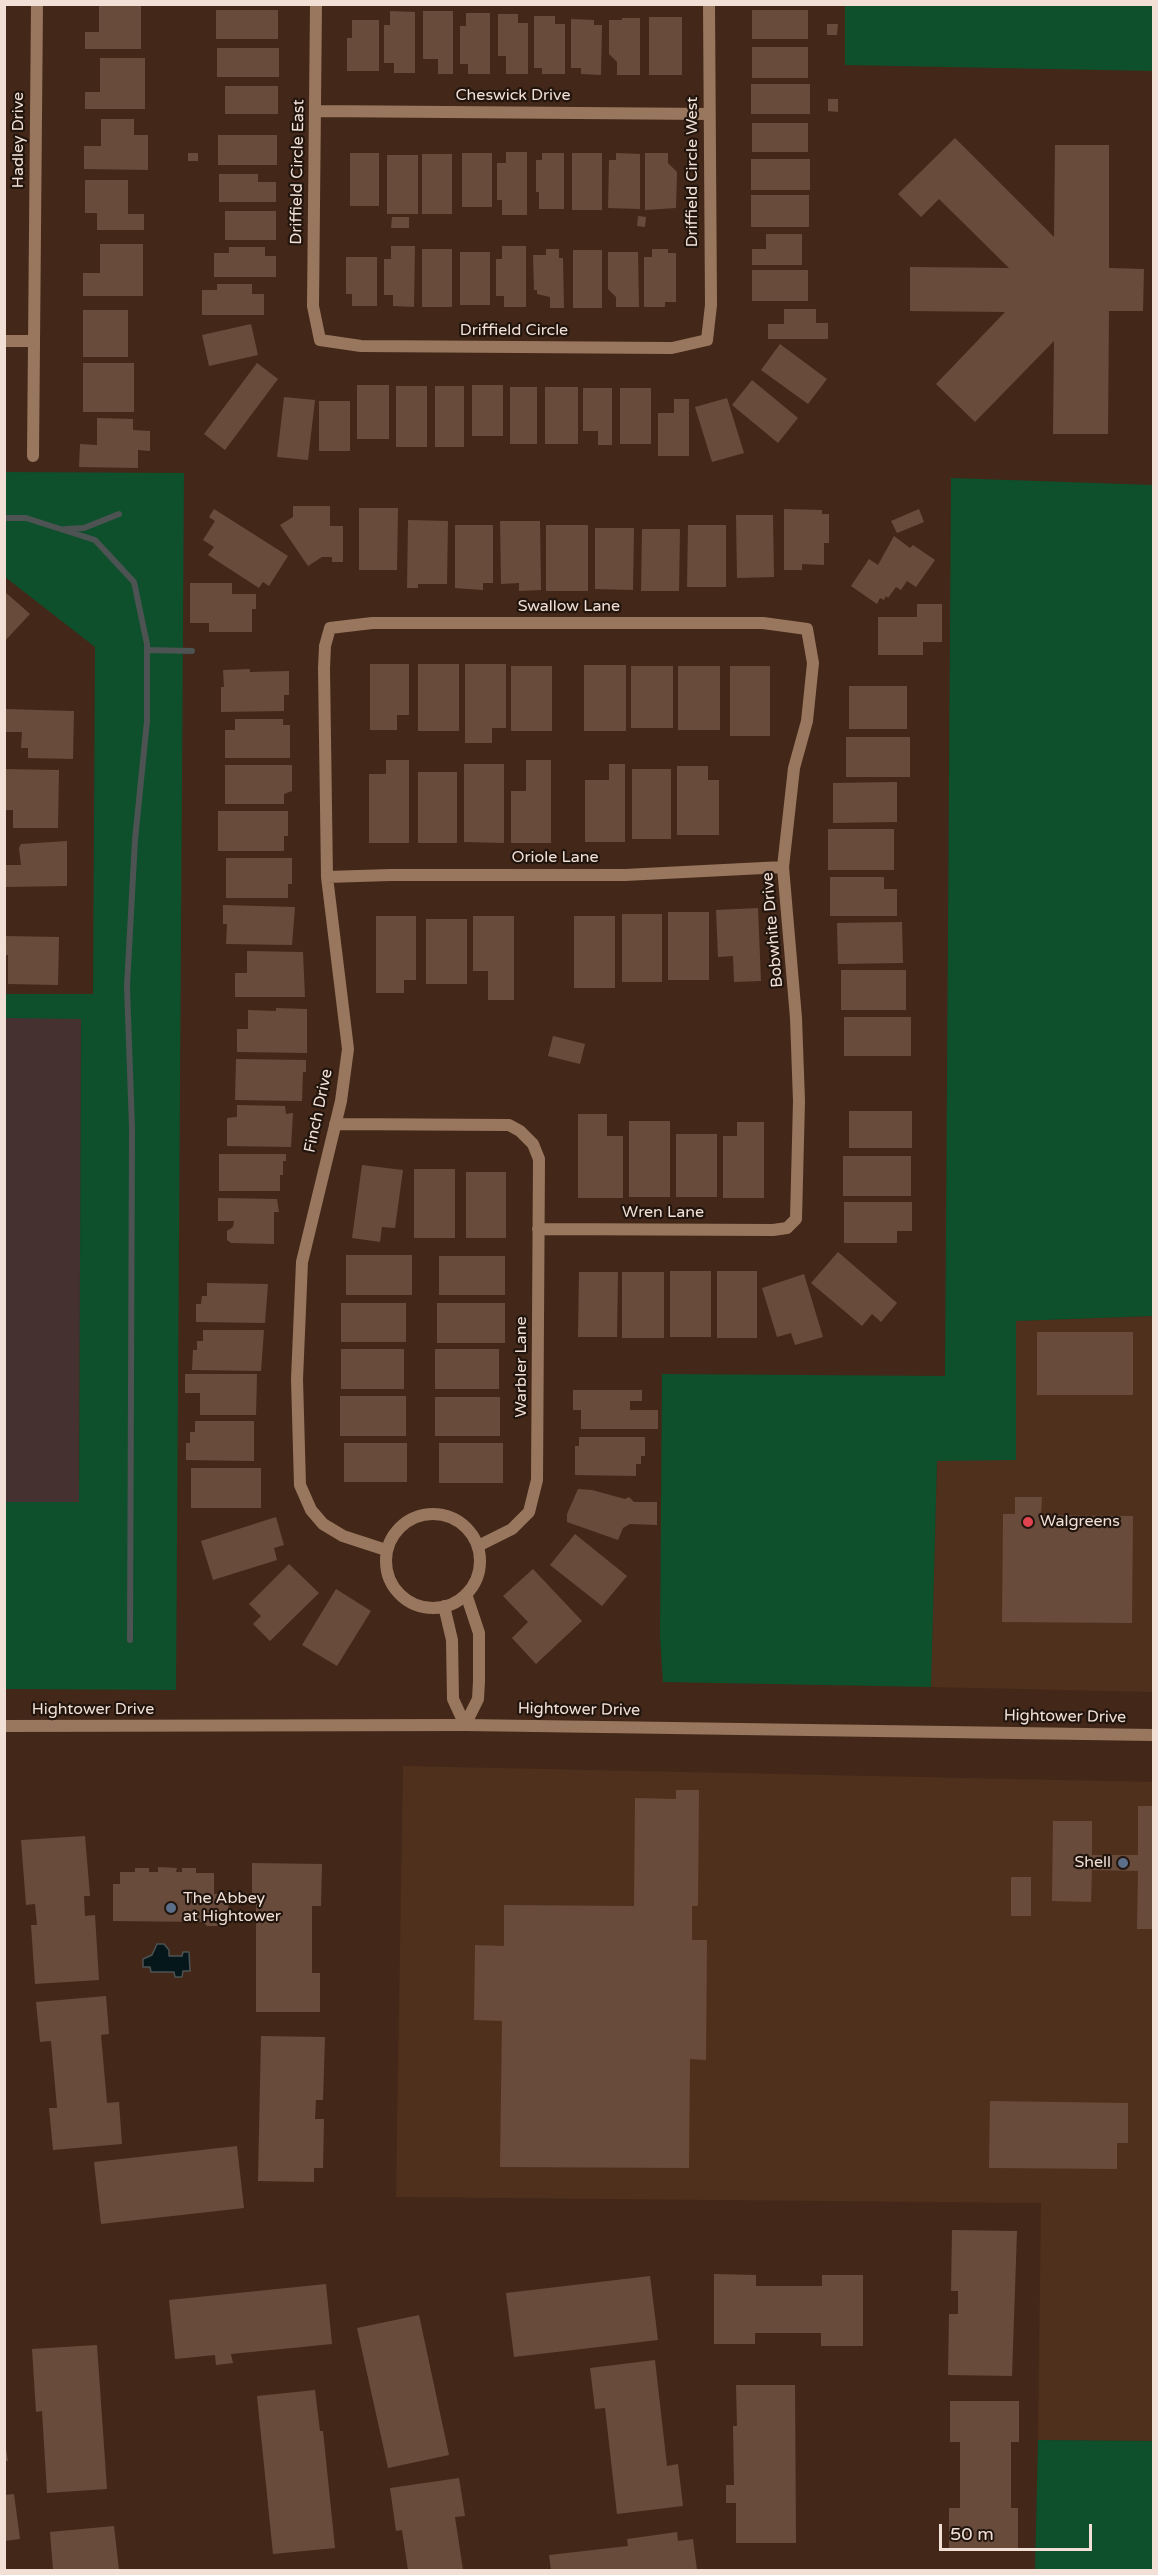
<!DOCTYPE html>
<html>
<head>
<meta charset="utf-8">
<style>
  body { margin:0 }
  #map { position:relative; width:1158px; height:2575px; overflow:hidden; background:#432819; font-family:"Varela Round",sans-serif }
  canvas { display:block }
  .frame { position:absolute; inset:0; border:6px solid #f2e0d6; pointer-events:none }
  .scale { position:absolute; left:939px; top:2524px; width:153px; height:27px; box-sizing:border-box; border:3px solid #f2e0d6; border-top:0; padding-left:8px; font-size:18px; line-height:21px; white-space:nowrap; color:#f2e0d6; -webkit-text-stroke:4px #21150e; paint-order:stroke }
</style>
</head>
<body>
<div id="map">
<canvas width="1158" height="2575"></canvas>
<div class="frame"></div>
<div class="scale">50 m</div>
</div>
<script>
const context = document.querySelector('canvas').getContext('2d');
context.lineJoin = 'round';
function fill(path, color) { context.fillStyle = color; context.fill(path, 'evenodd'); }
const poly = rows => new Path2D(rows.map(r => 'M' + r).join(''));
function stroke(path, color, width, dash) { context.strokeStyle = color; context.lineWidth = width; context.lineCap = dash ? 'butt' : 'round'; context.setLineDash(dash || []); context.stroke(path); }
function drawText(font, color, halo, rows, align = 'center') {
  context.font = font + ' "Varela Round",sans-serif'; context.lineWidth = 4.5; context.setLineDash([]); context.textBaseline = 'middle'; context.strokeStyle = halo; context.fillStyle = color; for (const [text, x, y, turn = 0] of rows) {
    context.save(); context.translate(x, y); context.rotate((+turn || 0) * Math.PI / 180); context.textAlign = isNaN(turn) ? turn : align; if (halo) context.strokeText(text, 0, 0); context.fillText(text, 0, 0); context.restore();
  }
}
const built = poly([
  [1153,1316,1153,1692,931,1687,937,1460,1016,1460,1016,1321],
  [403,1766,1153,1782,1153,2441,1038,2440,1041,2203,396,2197]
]);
const industrial = poly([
  [5,1018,81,1018,79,1502,5,1502]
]);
const green = poly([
  [845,5,1153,5,1153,71,845,65],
  [5,472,184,473,176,1690,5,1689,5,1502,79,1502,81,1019,5,1018,5,994,93,994,95,647,5,577],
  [951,478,1153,485,1153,1316,1016,1321,1016,1460,937,1461,931,1687,663,1682,660,1637,662,1374,945,1376],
  [1038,2440,1153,2441,1153,2570,1035,2570]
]);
const water = poly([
  [157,1944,164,1944,169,1950,169,1956,182,1956,183,1952,189,1952,190,1971,183,1971,182,1977,175,1977,174,1972,151,1972,150,1967,143,1967,143,1959,152,1955,157,1944]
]);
const stream = poly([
  [4,518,26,518,95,540,134,582,147,644,147,721,135,840,127,986,132,1128,130,1640],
  [65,529,84,528,119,514],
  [147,650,192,651]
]);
const building = poly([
  [99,4,141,4,141,49,85,49,85,32,99,32],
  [216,10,278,10,278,39,216,39],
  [752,10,808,10,808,39,752,39],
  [390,11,415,12,415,73,394,73,394,63,384,63,384,25,390,25],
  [423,11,453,11,453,74,438,74,438,59,423,59],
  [466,13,490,13,490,74,468,74,468,64,460,64,460,26,466,26],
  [498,14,518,14,518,23,528,23,528,74,506,74,506,56,498,56],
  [534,16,555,16,555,24,565,24,565,74,542,74,542,68,534,68],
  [649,17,682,17,682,75,649,75],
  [622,18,640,18,640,75,617,75,617,62,609,54,609,20,622,20],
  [571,19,594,20,594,25,602,25,601,75,581,74,581,68,571,68],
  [352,20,379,20,379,71,347,71,347,38,352,38],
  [827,24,838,24,837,35,827,35],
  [752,47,808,47,808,78,752,78],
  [217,48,279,48,279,77,217,77],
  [100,58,145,58,145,109,85,109,85,92,100,92],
  [751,84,810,84,810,114,751,114],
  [225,86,278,86,278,114,225,114],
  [828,99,838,99,838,112,828,111],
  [101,119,134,119,134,135,148,135,148,170,84,169,84,146,101,146],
  [752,123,808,123,808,152,752,152],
  [218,135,277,135,277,165,218,165],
  [955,138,1054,237,1055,145,1109,145,1109,268,1144,269,1143,311,1109,311,1108,434,1053,434,1054,341,975,422,936,384,1005,312,910,311,910,267,1009,268,939,199,921,217,898,194],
  [506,152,527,152,527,215,502,215,502,200,497,200,497,163,506,163],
  [188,153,198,153,198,161,188,161],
  [350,153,379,153,379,206,350,206],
  [462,153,492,153,492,207,462,207],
  [542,153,564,153,564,209,539,209,539,192,536,192,536,160,542,160],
  [572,153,602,153,602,210,572,210],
  [616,153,640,154,640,209,608,208,609,160,616,160],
  [645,153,668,153,668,163,677,172,676,208,645,210],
  [422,154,452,154,452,214,422,214],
  [387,155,418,155,418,214,387,214],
  [751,159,810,159,810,190,751,190],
  [219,174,258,174,258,182,276,182,276,202,219,202],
  [85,180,128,180,128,214,144,214,144,230,97,230,97,213,85,213],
  [751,195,809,195,809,227,751,227],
  [225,211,276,211,276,240,225,240],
  [638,216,646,217,645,227,637,226],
  [392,217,409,217,409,228,391,228],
  [766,234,802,234,802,265,752,265,752,249,766,249],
  [100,244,143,244,143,296,83,296,83,273,100,273],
  [391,246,415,246,414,307,393,306,393,295,384,295,384,259,391,259],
  [502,246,526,246,526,307,504,307,504,296,496,296,496,259,502,259],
  [229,247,265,247,265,256,276,256,276,277,214,277,214,253,229,253],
  [422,249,452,249,452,307,422,307],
  [546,249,559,249,559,258,563,258,564,308,550,308,550,297,537,294,537,290,534,290,533,255,546,255],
  [652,249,668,249,668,253,676,253,676,302,665,302,665,307,644,307,644,257,652,257],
  [573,250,602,250,602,308,573,308],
  [460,252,490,252,490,305,460,305],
  [608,252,638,252,639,307,616,307,616,297,608,289],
  [346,257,377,257,377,306,352,306,352,294,346,294],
  [752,270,808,270,808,301,752,301],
  [217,284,252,284,252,294,264,294,264,315,202,315,202,290,217,290],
  [784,309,816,309,816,323,828,323,828,339,768,339,768,324,784,324],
  [83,310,128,310,128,357,83,357],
  [251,324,258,355,209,366,202,335],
  [780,344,827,379,808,404,761,370],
  [83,363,134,363,134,412,83,412],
  [257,363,278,379,225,450,204,434],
  [752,380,798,418,778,443,732,405],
  [357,385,389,385,389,439,357,439],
  [472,385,503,385,503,436,472,436],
  [396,386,427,386,427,447,396,447],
  [435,386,464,386,464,447,435,447],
  [510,387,537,387,537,444,510,444],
  [545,387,578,387,578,444,545,444],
  [583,388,612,388,612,445,598,445,598,431,583,431],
  [620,388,651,388,651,444,620,444],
  [284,397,315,400,308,460,277,457],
  [727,398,744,453,712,462,695,407],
  [674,399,689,399,689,456,658,456,658,413,674,413],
  [319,401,350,401,350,451,319,451],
  [97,418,133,419,133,430,150,431,150,451,138,450,138,468,79,467,80,444,97,445],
  [293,506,330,506,330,526,343,526,343,562,332,562,332,557,322,557,308,566,280,525,293,517],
  [359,508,398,508,397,570,359,570],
  [214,509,288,556,269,586,263,582,259,588,208,555,214,547,203,540,215,521,209,517],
  [784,509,822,510,822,514,829,514,829,543,824,543,824,565,802,564,802,570,784,570],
  [919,509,924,522,897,533,891,521],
  [736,515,773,515,774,577,737,578],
  [408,520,448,521,447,584,418,584,418,588,407,588],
  [500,521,540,521,541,590,519,591,519,583,501,584],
  [455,525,493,525,493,583,483,583,483,590,455,588],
  [546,525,588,525,588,591,546,591],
  [688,525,726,525,726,587,687,587],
  [595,528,634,528,633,590,595,589],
  [642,529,680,529,679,591,641,591],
  [894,536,910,548,913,545,935,560,916,587,907,581,901,590,896,587,888,598,886,596,884,600,880,598,877,604,851,586,869,559,878,565],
  [190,583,232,583,232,594,256,594,256,609,252,609,252,632,209,632,209,623,190,623],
  [4,591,30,614,4,642],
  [917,604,942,604,942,642,923,642,923,655,878,655,878,617,917,617],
  [370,664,409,664,409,715,397,715,397,730,370,730],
  [418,664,459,664,459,731,418,731],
  [465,664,506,664,506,728,492,728,492,743,465,743],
  [584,665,626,665,626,731,584,731],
  [511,666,552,666,552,731,511,731],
  [631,666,673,666,673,728,631,728],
  [678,666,720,666,720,730,678,730],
  [730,666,770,666,770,736,730,736],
  [250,669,250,672,289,671,289,695,284,695,284,711,221,712,221,687,224,687,223,670],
  [849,686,907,686,907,729,849,729],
  [6,709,74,711,73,759,28,758,28,748,21,748,22,732,5,732],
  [235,719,283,719,283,725,290,725,290,758,225,758,225,730,235,730],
  [846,737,910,737,910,777,846,777],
  [386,760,409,760,409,843,369,843,369,774,386,774],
  [526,760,551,760,551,843,511,843,511,791,526,791],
  [464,764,504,764,504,843,464,842],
  [609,764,625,764,625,842,585,842,585,780,609,780],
  [225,765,292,765,292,791,284,794,284,804,225,804],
  [677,766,708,766,708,780,719,780,719,835,677,835],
  [4,769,59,770,58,828,13,828,13,810,4,810],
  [632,769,671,769,671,839,632,839],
  [418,772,457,772,457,843,418,843],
  [897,782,897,822,833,823,833,783],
  [218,811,288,811,288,836,284,836,284,851,218,851],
  [828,829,894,829,894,870,828,870],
  [67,841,67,886,5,887,5,865,21,865,19,848,21,844],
  [226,858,292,858,292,884,288,884,288,898,226,898],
  [830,877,884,877,884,889,897,889,897,916,830,916],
  [223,905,295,907,292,945,226,944,227,924,223,924],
  [758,908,761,981,734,982,733,956,718,957,716,910],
  [668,912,709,912,709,980,668,980],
  [622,914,662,914,662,982,622,982],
  [376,916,416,916,416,980,404,980,404,993,376,993],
  [473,916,514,916,514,1000,488,1000,488,971,473,971],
  [574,916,615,916,615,988,574,988],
  [426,919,467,919,467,984,426,984],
  [902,922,903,963,838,964,837,923],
  [4,936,59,937,58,985,8,984,8,955,4,955],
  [247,951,303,952,305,997,235,997,235,973,247,973],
  [841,970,906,970,906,1010,841,1010],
  [276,1008,307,1009,307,1053,237,1052,237,1029,248,1029,248,1010,276,1011],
  [844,1017,911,1017,911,1056,844,1056],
  [553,1036,585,1044,580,1064,548,1056],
  [236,1059,306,1060,306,1072,303,1072,302,1101,235,1100],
  [237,1105,285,1106,286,1114,293,1113,291,1147,227,1146,227,1118,237,1117],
  [849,1111,912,1111,912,1148,849,1148],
  [578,1114,607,1114,607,1136,623,1136,623,1198,578,1198],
  [629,1121,670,1121,670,1197,629,1197],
  [737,1122,764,1122,764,1198,723,1198,723,1136,737,1136],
  [676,1134,717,1134,717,1197,676,1197],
  [219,1154,286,1154,286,1161,283,1161,283,1175,280,1175,280,1191,219,1191],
  [843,1156,911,1156,911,1196,843,1196],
  [362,1165,403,1170,395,1228,382,1227,380,1242,352,1238],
  [414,1169,455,1169,455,1238,414,1238],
  [466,1172,506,1172,506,1238,466,1238],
  [218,1198,277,1199,279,1212,274,1212,274,1244,231,1243,227,1240,227,1231,233,1227,234,1221,218,1221],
  [844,1202,912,1202,912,1231,897,1231,897,1243,844,1243],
  [838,1252,897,1303,881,1322,872,1314,862,1326,811,1283],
  [346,1255,412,1255,412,1295,346,1295],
  [439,1256,505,1256,505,1295,439,1295],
  [670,1271,711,1271,711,1337,670,1337],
  [717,1271,757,1271,757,1338,717,1338],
  [579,1272,618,1272,617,1337,578,1337],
  [622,1272,664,1272,664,1338,622,1338],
  [804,1274,823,1337,795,1345,791,1333,777,1337,762,1288],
  [207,1283,268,1284,265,1323,196,1322,196,1304,201,1304,202,1296,207,1296],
  [341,1303,406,1303,406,1342,341,1342],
  [437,1303,505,1303,505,1343,437,1343],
  [203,1330,264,1330,261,1371,192,1370,193,1350,197,1350,197,1341,203,1341],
  [1037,1332,1133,1332,1133,1395,1037,1395],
  [341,1349,404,1349,404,1389,341,1389],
  [435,1349,499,1349,499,1389,435,1389],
  [185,1374,257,1374,256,1415,200,1415,200,1393,185,1393],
  [573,1390,642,1390,642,1401,630,1401,630,1410,658,1410,658,1429,581,1429,581,1410,573,1410],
  [340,1396,406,1396,406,1436,340,1436],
  [435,1397,500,1397,500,1436,435,1436],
  [195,1421,254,1421,254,1461,186,1460,186,1443,190,1443,190,1432,195,1432],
  [579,1437,645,1437,645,1456,641,1456,641,1464,636,1464,636,1476,575,1475,575,1446,579,1446],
  [344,1443,407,1443,407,1482,344,1482],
  [439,1443,503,1443,503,1483,439,1483],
  [191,1468,261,1468,261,1508,191,1508],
  [578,1489,592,1490,625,1499,629,1497,634,1502,657,1502,657,1525,630,1524,623,1528,618,1540,567,1522,567,1514],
  [1015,1497,1042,1497,1041,1515,1133,1516,1132,1623,1002,1622,1003,1514,1015,1514],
  [276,1517,284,1545,274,1548,277,1560,213,1580,201,1541],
  [575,1534,627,1576,602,1606,550,1565],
  [289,1564,319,1593,270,1641,253,1624,261,1616,249,1604],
  [533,1569,582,1621,536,1664,512,1638,528,1622,503,1596],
  [336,1589,371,1611,337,1666,302,1645],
  [676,1790,699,1790,698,1906,692,1906,692,1940,707,1940,706,2060,690,2059,689,2168,500,2167,502,2021,474,2020,475,1945,504,1946,504,1905,634,1906,635,1798,676,1799],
  [1138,1806,1154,1806,1154,1929,1137,1929,1138,1871,1092,1870,1091,1902,1052,1901,1053,1821,1092,1821,1092,1855,1138,1855],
  [85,1836,90,1896,84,1896,85,1916,95,1915,99,1980,35,1984,31,1925,37,1925,35,1904,26,1905,21,1840],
  [252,1863,322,1864,321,1906,312,1906,312,1973,320,1973,320,2012,256,2012,256,1902,252,1902],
  [158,1867,177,1868,176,1872,182,1872,182,1868,196,1868,196,1873,214,1873,214,1894,229,1894,228,1921,224,1926,207,1926,203,1922,113,1921,113,1884,120,1884,120,1872,135,1872,135,1868,149,1868,149,1872,158,1872],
  [1011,1877,1031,1877,1031,1916,1011,1916],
  [106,1996,109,2034,101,2035,107,2103,119,2102,122,2144,53,2150,49,2108,57,2108,51,2041,40,2042,36,2002],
  [261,2036,325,2037,323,2100,316,2100,315,2119,324,2119,323,2168,314,2168,314,2182,258,2181],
  [990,2101,1128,2103,1128,2143,1117,2143,1117,2169,989,2168],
  [237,2146,244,2208,101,2224,94,2162],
  [952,2230,1017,2231,1012,2376,948,2375,949,2314,958,2314,958,2291,951,2291],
  [714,2274,756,2275,756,2286,822,2286,822,2275,863,2275,863,2346,821,2346,821,2333,755,2333,755,2344,714,2344],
  [650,2276,658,2340,514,2357,506,2293],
  [326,2284,332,2344,231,2354,233,2363,216,2365,215,2355,175,2359,169,2300],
  [419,2315,449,2455,388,2468,357,2328],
  [97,2345,107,2489,47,2493,42,2411,36,2412,32,2349],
  [655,2360,667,2466,678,2464,683,2506,617,2514,605,2408,595,2409,590,2368],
  [736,2385,795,2385,796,2543,736,2543,736,2503,726,2503,726,2485,734,2485,733,2426,737,2426],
  [315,2390,320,2431,323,2431,335,2548,273,2554,257,2396],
  [950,2401,1019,2401,1019,2442,1011,2442,1011,2508,1018,2508,1018,2550,949,2549,949,2508,960,2508,960,2442,950,2442],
  [4,2435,8,2461,4,2461],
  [459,2478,465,2516,455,2517,463,2570,408,2570,402,2530,396,2531,390,2488],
  [14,2494,20,2539,4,2541,4,2495],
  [114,2526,119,2570,53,2570,50,2532],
  [677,2532,678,2541,693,2539,697,2570,551,2570,549,2555,628,2546,627,2539]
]);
const minor = poly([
  [316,4,313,306,320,340,361,346,672,348,707,340,711,305,709,4],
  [316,111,709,114],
  [4,341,34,341],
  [33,456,37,4],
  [327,877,390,875,625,875,783,867],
  [335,1124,509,1125,520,1131,533,1144,539,1159,537,1480,529,1512,512,1529,478,1546],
  '386 1561a47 47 0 1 1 94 0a47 47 0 1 1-94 0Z',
  [386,1550,343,1536,323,1524,311,1510,300,1485,297,1379,302,1262,341,1101,348,1049,327,877,324,668,325,646,330,628,372,623,763,623,807,629,813,663,807,721,794,768,783,867,796,1018,799,1101,796,1219,787,1228,773,1230,538,1229],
  [444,1606,452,1640,453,1699,465,1725],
  [465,1725,478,1699,479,1681,479,1633,466,1594]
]);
const tertiary = poly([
  [4,1726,465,1725,1154,1735]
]);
const markers = [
  [1028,1522,6,"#e0444e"],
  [1123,1863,6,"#5c6f8a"],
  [171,1908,6,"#5c6f8a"]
];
const streetNames = [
  ["Cheswick Drive",513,96],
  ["Hadley Drive",19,140,-90],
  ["Driffield Circle East",298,172,-89],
  ["Driffield Circle West",693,172,-90],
  ["Driffield Circle",514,331],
  ["Swallow Lane",569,607],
  ["Oriole Lane",555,858],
  ["Bobwhite Drive",773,930,-95],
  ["Finch Drive",319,1111,-78],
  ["Wren Lane",663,1213],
  ["Warbler Lane",522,1367,-90],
  ["Hightower Drive",93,1710],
  ["Hightower Drive",579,1710,1],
  ["Hightower Drive",1065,1717,1]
];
const poiNames = [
  ["Walgreens",1040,1522],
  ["Shell",1111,1863,"right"],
  ["The Abbey",183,1899],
  ["at Hightower",183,1917]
];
fill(built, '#4f301c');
fill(industrial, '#463131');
fill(green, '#0e4f2c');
fill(water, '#05171a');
stroke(water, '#4c5352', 1.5);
stroke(stream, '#4c5352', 6);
fill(building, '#694b3b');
stroke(minor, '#99775e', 12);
stroke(tertiary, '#99775e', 12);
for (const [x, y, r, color] of markers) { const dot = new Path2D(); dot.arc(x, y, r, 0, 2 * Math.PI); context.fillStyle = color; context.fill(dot); stroke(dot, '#21150e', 2); }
drawText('16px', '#f2e0d6', '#21150e', streetNames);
drawText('16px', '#f2e0d6', '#21150e', poiNames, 'left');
</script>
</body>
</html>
